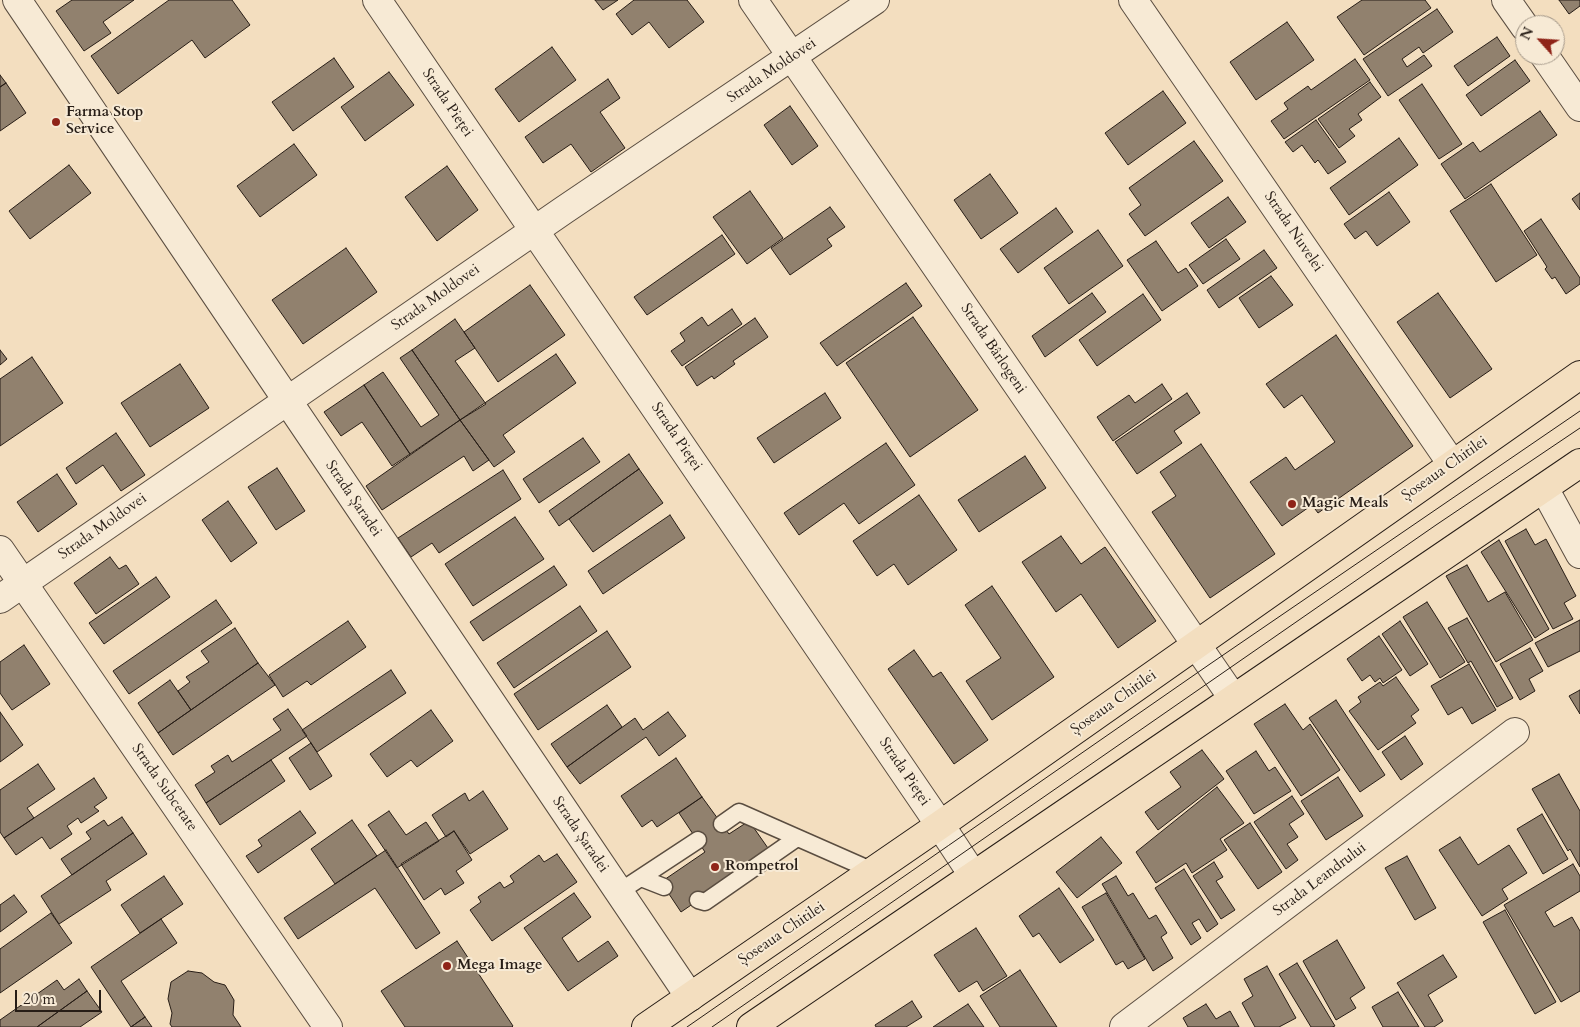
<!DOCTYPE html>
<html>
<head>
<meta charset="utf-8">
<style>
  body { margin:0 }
  #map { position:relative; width:1580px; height:1027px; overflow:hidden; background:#f3debf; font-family:Cardo,serif }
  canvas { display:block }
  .north { position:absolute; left:1515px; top:15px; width:50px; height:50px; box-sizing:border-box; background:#f7ead5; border:1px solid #a49889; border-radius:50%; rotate:296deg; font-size:14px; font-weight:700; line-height:20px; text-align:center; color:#271d16 }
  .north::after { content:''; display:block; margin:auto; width:18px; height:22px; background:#8f2418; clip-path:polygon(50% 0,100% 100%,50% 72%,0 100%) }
  .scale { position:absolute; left:15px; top:990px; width:86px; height:22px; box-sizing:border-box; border:2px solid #271d16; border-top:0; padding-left:6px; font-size:15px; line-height:18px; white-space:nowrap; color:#271d16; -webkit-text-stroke:4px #f7ead5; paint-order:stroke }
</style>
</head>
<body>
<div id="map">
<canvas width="1580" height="1027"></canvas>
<div class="north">N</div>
<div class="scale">20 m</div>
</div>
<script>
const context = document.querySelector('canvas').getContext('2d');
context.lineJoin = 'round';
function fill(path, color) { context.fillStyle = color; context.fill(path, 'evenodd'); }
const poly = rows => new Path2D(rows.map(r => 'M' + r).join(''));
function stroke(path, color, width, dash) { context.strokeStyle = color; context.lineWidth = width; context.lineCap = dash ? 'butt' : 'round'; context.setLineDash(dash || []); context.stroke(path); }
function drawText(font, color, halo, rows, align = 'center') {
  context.font = font + ' Cardo,serif'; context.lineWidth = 4; context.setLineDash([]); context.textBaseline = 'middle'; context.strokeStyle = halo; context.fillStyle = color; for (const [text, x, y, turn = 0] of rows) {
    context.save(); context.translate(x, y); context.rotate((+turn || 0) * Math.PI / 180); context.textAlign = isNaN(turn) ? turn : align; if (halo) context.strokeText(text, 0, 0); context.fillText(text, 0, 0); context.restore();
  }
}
const building = poly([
  [72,0,134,0,103,22,111,33,84,51,56,11,72,0],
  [169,0,232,0,250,25,205,58,192,40,118,94,91,56,169,0],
  [595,0,618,0,603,10,595,0],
  [634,0,687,0,704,22,669,48,649,22,632,35,616,14,634,0],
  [1362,0,1425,0,1431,8,1364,55,1337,17,1362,0],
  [1559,0,1580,0,1580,6,1569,14,1559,0],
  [1437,9,1453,32,1423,53,1419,47,1402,59,1407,67,1424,55,1432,66,1388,96,1363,59,1437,9],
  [1287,22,1314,60,1256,100,1230,62,1287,22],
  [1497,37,1510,56,1468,86,1454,66,1497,37],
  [552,47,576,80,519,122,495,89,552,47],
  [334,58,354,87,293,131,272,102,334,58],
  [1355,59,1370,80,1284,139,1271,121,1288,109,1284,103,1308,86,1311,90,1355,59],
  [1515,60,1530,81,1481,116,1466,95,1515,60],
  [389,72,414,105,365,141,341,107,389,72],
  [0,75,6,83,0,87,0,75],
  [608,79,620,98,600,112,625,148,591,172,571,144,543,163,525,137,608,79],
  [1370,82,1381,97,1358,114,1362,120,1349,129,1355,136,1339,148,1318,119,1370,82],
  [6,83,26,113,0,131,0,87,6,83],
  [1422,84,1462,144,1439,159,1399,100,1422,84],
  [1163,91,1186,123,1128,165,1105,133,1163,91],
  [790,106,818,146,792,165,764,125,790,106],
  [1540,111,1557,135,1465,199,1441,164,1473,142,1480,152,1540,111],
  [1316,120,1346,162,1328,174,1318,160,1315,163,1302,145,1293,152,1285,142,1316,120],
  [1399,138,1418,165,1349,215,1330,188,1399,138],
  [1194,141,1223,181,1145,236,1129,214,1141,205,1129,188,1194,141],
  [294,144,317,175,260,217,237,186,294,144],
  [69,165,91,193,30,239,9,211,69,165],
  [447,166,478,210,437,241,405,197,447,166],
  [990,174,1018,213,981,239,954,200,990,174],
  [1491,184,1537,255,1496,282,1450,211,1491,184],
  [750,191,783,238,747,264,713,217,750,191],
  [1389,192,1410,222,1377,246,1366,231,1355,239,1344,224,1389,192],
  [1580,193,1580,210,1572,199,1580,193],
  [1228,197,1246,222,1209,248,1191,223,1228,197],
  [830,207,845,227,827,239,832,246,790,275,771,248,830,207],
  [1056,208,1073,232,1018,273,1000,249,1056,208],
  [1541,219,1580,278,1580,284,1566,294,1555,277,1552,279,1545,269,1547,267,1524,231,1541,219],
  [1098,230,1123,266,1069,304,1044,268,1098,230],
  [722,235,735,254,647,315,634,297,722,235],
  [1226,239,1240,259,1203,284,1189,265,1226,239],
  [1156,241,1178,273,1186,268,1198,286,1162,311,1127,260,1156,241],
  [346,248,377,292,303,344,272,300,346,248],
  [1264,250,1277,268,1219,308,1207,290,1264,250],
  [1271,276,1293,305,1259,328,1239,298,1271,276],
  [906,283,922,306,837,366,820,343,906,283],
  [530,285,565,335,498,382,464,332,530,285],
  [1092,293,1106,312,1045,357,1032,336,1092,293],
  [1438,293,1492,369,1450,398,1397,322,1438,293],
  [1143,294,1161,320,1097,366,1079,340,1143,294],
  [732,309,742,324,682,366,671,351,685,341,680,333,702,317,708,326,732,309],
  [913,317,978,410,910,457,846,363,913,317],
  [755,318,768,337,733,361,735,364,714,379,712,376,697,386,685,367,755,318],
  [455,319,475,348,455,361,486,404,460,420,412,350,455,319],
  [1336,335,1413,446,1318,513,1312,505,1282,526,1250,482,1286,457,1295,470,1335,442,1302,395,1284,408,1266,384,1336,335],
  [0,350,7,359,0,365,0,350],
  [412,350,460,420,410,454,364,385,383,372,421,427,439,415,400,358,412,350],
  [556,354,576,383,503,435,515,452,494,467,460,420,556,354],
  [32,357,63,403,0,446,0,379,32,357],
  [180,364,209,408,150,447,121,403,180,364],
  [1162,384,1172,399,1113,441,1097,417,1129,395,1135,403,1162,384],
  [364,385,410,454,392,466,362,422,341,436,324,412,364,385],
  [825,393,841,418,774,463,757,438,825,393],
  [1187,393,1200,413,1174,431,1182,443,1137,474,1115,442,1187,393],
  [460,420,489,460,473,471,464,456,382,510,366,486,460,420],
  [116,433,145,475,121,491,103,465,76,484,66,468,116,433],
  [583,438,600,462,539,503,523,479,583,438],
  [886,443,915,485,859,524,844,503,799,535,784,513,886,443],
  [1201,444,1275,554,1210,598,1152,512,1176,496,1160,472,1201,444],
  [629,454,639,469,559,526,549,511,629,454],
  [1025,456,1046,488,979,532,958,500,1025,456],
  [277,468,305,511,276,530,248,487,277,468],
  [639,469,663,503,593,552,569,519,639,469],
  [503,470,521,499,439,553,432,543,411,557,398,538,503,470],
  [57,474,77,504,38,532,17,502,57,474],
  [919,495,957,550,908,585,894,564,877,576,853,541,919,495],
  [228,501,257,543,231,562,202,520,228,501],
  [670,515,685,538,603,594,588,571,670,515],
  [515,517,544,559,473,606,445,564,515,517],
  [1526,529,1535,545,1546,539,1576,596,1564,603,1573,619,1553,629,1505,541,1526,529],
  [1061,536,1081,564,1105,547,1156,621,1118,648,1081,594,1056,612,1022,562,1061,536],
  [1499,540,1549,629,1535,638,1481,552,1499,540],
  [110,557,119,569,126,565,139,584,96,614,74,583,110,557],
  [1467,565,1488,602,1505,592,1533,640,1496,662,1446,576,1467,565],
  [554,566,567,585,483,641,470,622,554,566],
  [156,577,170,597,104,644,89,623,156,577],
  [992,586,1054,677,992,720,966,681,1001,658,965,605,992,586],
  [216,600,232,623,129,694,113,671,216,600],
  [1427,602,1465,662,1440,678,1403,617,1427,602],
  [580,606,597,631,514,688,497,663,580,606],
  [1467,618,1513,698,1497,707,1471,661,1468,663,1448,628,1467,618],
  [1580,620,1580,651,1548,667,1535,643,1580,620],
  [348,621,366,647,311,685,307,681,283,697,269,675,348,621],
  [1400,621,1428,664,1410,676,1382,634,1400,621],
  [235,628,258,663,191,710,178,691,190,682,186,677,209,662,201,651,235,628],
  [607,631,631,667,538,730,514,694,607,631],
  [1379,636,1402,670,1383,683,1380,678,1375,682,1370,675,1362,681,1347,659,1379,636],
  [24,645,50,684,12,710,0,693,0,662,24,645],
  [1530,648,1543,671,1529,679,1535,691,1520,700,1500,664,1530,648],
  [914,650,933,677,941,672,988,740,954,764,888,669,914,650],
  [258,663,275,685,173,755,158,733,258,663],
  [1469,664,1496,710,1472,724,1462,707,1448,715,1431,686,1469,664],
  [391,670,406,693,317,752,302,730,391,670],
  [1396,677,1419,710,1411,716,1416,723,1378,750,1349,711,1361,702,1358,697,1380,682,1383,686,1396,677],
  [170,680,191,710,158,733,138,703,170,680],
  [1580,690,1580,714,1569,696,1580,690],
  [1336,700,1385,775,1360,792,1309,718,1336,700],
  [1285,704,1303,730,1310,724,1340,770,1301,796,1254,724,1285,704],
  [607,705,622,727,567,767,551,744,607,705],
  [288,709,307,736,206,803,195,785,215,772,211,766,228,755,232,762,281,730,273,719,288,709],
  [431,710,453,741,417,767,411,760,387,777,370,754,431,710],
  [0,712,23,745,0,762,0,712],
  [668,712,686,736,659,756,646,737,580,784,567,767,635,718,643,730,668,712],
  [1405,736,1423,764,1401,780,1382,752,1405,736],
  [311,743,332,776,310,790,289,758,311,743],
  [1202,750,1224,779,1158,830,1145,812,1181,787,1170,772,1202,750],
  [1256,751,1269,771,1275,767,1291,791,1254,814,1226,771,1256,751],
  [676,758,702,797,657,827,652,820,642,827,621,796,676,758],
  [271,760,285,781,220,825,206,803,271,760],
  [38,764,55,789,27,808,34,818,4,838,0,832,0,790,38,764],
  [1559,774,1580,811,1580,867,1570,849,1568,851,1532,789,1559,774],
  [1338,777,1363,816,1326,840,1301,801,1338,777],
  [94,778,107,798,94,807,99,811,81,823,78,818,67,826,72,834,50,849,42,837,16,855,4,838,94,778],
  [1217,787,1244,823,1220,839,1227,850,1192,873,1186,863,1156,883,1136,852,1217,787],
  [483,791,508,829,470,854,454,831,446,837,432,815,465,793,469,801,483,791],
  [1292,796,1304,814,1289,824,1298,837,1287,844,1298,860,1286,869,1254,822,1292,796],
  [702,797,729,834,749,821,770,851,681,912,661,882,705,852,679,813,702,797],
  [300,811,316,833,258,873,246,856,262,846,258,840,300,811],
  [389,811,406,835,426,822,439,841,397,868,368,825,389,811],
  [1542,814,1568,859,1543,874,1517,829,1542,814],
  [122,817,133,833,72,875,61,859,91,839,86,832,104,820,108,826,122,817],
  [352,820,377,856,335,884,311,849,352,820],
  [1250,823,1282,872,1258,889,1224,840,1250,823],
  [454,831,472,860,456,871,464,883,445,895,441,888,424,900,401,864,454,831],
  [133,833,147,854,106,881,111,890,59,924,41,896,133,833],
  [1101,837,1122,863,1077,898,1056,872,1101,837],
  [1460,837,1478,865,1509,845,1527,873,1502,889,1508,899,1482,916,1439,850,1460,837],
  [386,850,440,933,416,949,375,888,298,939,284,918,386,850],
  [557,854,577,882,492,941,470,910,481,902,478,897,500,882,504,888,514,882,510,876,539,855,544,862,557,854],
  [1407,856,1436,908,1415,920,1385,868,1407,856],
  [1214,862,1223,877,1216,881,1235,910,1221,919,1193,876,1214,862],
  [1573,864,1580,876,1580,891,1545,912,1554,927,1572,917,1580,931,1580,991,1561,1002,1504,905,1573,864],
  [1184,869,1218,924,1207,932,1199,919,1192,923,1201,938,1191,945,1155,888,1184,869],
  [164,876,183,904,140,933,121,905,164,876],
  [1116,876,1128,896,1133,893,1149,919,1156,915,1167,933,1161,937,1173,958,1153,971,1102,884,1116,876],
  [1059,888,1094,940,1060,963,1039,933,1033,937,1019,916,1059,888],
  [574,893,591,917,562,938,578,962,608,941,618,956,568,991,524,928,574,893],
  [1106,893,1145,959,1128,969,1123,961,1116,965,1082,907,1106,893],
  [14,895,27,912,0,932,0,905,14,895],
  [1505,910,1556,1002,1535,1014,1483,922,1505,910],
  [51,913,72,943,0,993,0,949,51,913],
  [161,919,177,943,121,981,145,1017,131,1027,91,967,161,919],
  [976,928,1007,976,983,991,977,981,959,992,934,955,976,928],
  [1337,940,1365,988,1350,998,1356,1008,1336,1020,1303,961,1337,940],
  [457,941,513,1026,512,1027,405,1027,381,991,457,941],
  [1443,955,1457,977,1428,995,1443,1021,1434,1027,1425,1027,1397,983,1443,955],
  [1297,963,1335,1026,1332,1027,1311,1027,1279,974,1297,963],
  [1267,966,1296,1018,1279,1027,1255,1027,1242,1003,1253,996,1244,979,1267,966],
  [1020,970,1057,1027,1000,1027,980,996,1020,970],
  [188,971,202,973,214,982,225,985,234,1000,233,1015,241,1027,172,1027,170,1024,172,1013,168,999,171,982,188,971],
  [79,979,87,991,37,1027,0,1027,0,1020,57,980,64,990,79,979],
  [87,991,102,1012,80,1027,37,1027,87,991],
  [1398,992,1419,1027,1383,1027,1372,1007,1398,992],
  [912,1001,922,1017,906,1027,876,1027,875,1025,912,1001],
  [968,1004,984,1027,933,1027,968,1004],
  [1206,1004,1216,1019,1230,1011,1239,1027,1188,1027,1183,1018,1206,1004],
  [145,1017,152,1027,131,1027,145,1017]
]);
const service = poly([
  [722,824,739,812,873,871],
  [641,878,664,887],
  [619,892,698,840],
  [698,900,705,902,797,838]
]);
const minor = poly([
  [17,0,690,997],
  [377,0,940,825,973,875],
  [753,0,1233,698],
  [1133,0,1452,464],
  [1506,0,1525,27],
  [1544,55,1580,107],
  [1544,488,1580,554],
  [0,599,564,210,875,0],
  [1124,1027,1515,732]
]);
const tertiary = poly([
  [0,550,328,1027]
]);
const primary = poly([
  [646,1027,940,825,1580,375],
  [751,1027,1580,463]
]);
const tram = poly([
  [687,1027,1210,664,1580,411],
  [712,1027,1436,525,1580,428]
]);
const markers = [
  [56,122,5,"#8f2418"],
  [1292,504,5,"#8f2418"],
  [715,867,5,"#8f2418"],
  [447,966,5,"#8f2418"]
];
const streetNames = [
  ["Strada Moldovei",772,71,-34],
  ["Strada Pieței",447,103,56],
  ["Strada Nuvelei",1293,232,56],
  ["Strada Moldovei",436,298,-35],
  ["Strada Bârlogeni",993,349,56],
  ["Strada Pieței",676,437,56],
  ["Șoseaua Chitilei",1445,469,-35],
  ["Strada Șaradei",353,499,56],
  ["Strada Moldovei",103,527,-35],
  ["Șoseaua Chitilei",1114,703,-35],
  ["Strada Pieței",904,772,56],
  ["Strada Subcetate",164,788,55],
  ["Strada Șaradei",580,835,56],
  ["Strada Leandrului",1320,880,-37],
  ["Șoseaua Chitilei",782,934,-34]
];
const poiNames = [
  ["Farma Stop",66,113],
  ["Service",66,130],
  ["Magic Meals",1302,504],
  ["Rompetrol",725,867],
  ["Mega Image",457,966]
];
fill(building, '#91816e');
stroke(building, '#271d16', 1);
stroke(service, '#5a4d40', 19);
stroke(minor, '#5a4d40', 30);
stroke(tertiary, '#5a4d40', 30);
stroke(primary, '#271d16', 30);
stroke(service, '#f7ead5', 16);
stroke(minor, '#f7ead5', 28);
stroke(tertiary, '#f7ead5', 28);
stroke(primary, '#f3debf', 28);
stroke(tram, '#271d16', 1);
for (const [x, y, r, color] of markers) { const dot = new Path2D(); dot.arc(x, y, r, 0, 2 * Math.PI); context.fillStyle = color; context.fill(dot); stroke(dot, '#f7ead5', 2); }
drawText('15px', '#271d16', '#f7ead5', streetNames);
drawText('bold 15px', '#271d16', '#f7ead5', poiNames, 'left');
</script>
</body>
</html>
